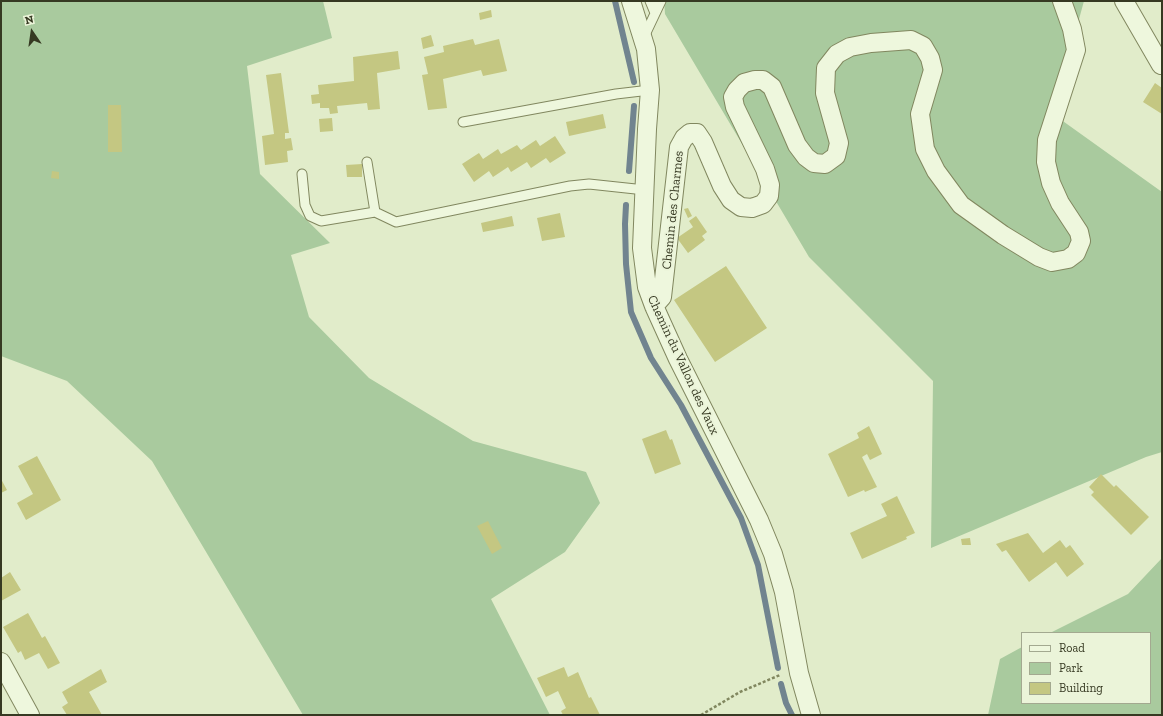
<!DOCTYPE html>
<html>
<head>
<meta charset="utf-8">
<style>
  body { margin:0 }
  #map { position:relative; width:1163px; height:716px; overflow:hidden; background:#e1ecca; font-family:"Zilla Slab",serif }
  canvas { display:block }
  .frame { position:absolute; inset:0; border:2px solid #363922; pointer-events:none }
  .legend { position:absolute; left:1021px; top:632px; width:130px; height:72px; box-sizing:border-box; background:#ebf4d9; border:1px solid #a3a990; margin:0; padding:5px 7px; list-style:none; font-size:12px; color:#363922 }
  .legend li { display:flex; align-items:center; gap:8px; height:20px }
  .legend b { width:20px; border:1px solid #a3a990 }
  .north { position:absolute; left:12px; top:12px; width:40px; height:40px; -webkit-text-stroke:3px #ebf4d9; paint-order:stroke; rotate:347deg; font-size:11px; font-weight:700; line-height:16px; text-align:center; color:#363922 }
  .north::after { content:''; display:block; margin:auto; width:14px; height:18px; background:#363922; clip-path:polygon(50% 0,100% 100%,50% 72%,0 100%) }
</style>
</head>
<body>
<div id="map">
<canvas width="1163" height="716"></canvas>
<div class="frame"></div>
<ul class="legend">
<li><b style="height:5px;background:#eef7dd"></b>Road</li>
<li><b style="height:11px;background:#a9ca9e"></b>Park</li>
<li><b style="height:11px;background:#c4c782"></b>Building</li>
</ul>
<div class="north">N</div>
</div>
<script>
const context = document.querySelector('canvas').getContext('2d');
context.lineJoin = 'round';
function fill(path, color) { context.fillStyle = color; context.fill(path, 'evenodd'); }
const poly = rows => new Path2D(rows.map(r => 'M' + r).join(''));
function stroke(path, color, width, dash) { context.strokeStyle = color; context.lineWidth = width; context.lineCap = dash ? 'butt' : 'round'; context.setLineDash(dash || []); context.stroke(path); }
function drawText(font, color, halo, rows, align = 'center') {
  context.font = font + ' "Zilla Slab",serif'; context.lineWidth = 4; context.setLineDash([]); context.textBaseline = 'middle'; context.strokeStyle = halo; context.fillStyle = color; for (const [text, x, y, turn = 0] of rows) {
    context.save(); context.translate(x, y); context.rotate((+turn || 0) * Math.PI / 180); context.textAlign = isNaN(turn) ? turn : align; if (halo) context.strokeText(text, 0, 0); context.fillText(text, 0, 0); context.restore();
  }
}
const green = poly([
  [1,1,323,1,332,38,247,66,260,174,330,243,291,255,309,317,369,378,473,441,586,472,600,503,565,552,491,599,550,715,303,715,152,461,67,381,1,356],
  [664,1,1084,1,1053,114,1162,192,1162,452,1146,457,931,548,933,381,809,257,665,14],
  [1162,558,1162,715,988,715,1000,659,1022,647,1022,703,1150,703,1150,633,1050,633,1128,594]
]);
const stream = poly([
  [615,1,634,82],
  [629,171,634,106],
  [626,205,625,224,626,264,631,312,651,358,681,405,741,518,758,565,778,668],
  [781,684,786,703,792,715]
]);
const building = poly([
  [491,10,492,17,480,20,479,13],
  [431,35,434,46,423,49,421,38],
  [473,39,475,45,499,39,507,71,483,76,481,70,443,79,447,108,428,110,422,75,428,74,424,57,444,52,443,46],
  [398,51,400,69,377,73,380,109,368,110,367,103,337,106,338,113,330,114,329,108,320,108,320,103,312,104,311,95,319,94,318,85,354,81,353,57],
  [281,73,289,133,285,133,285,139,291,138,293,150,287,151,288,162,265,165,262,136,274,134,266,75],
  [1155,83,1162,88,1162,114,1143,102],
  [108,105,121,105,122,152,108,152],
  [603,114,606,128,569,136,566,122],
  [332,118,333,131,320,132,319,119],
  [555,136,566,153,550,163,546,158,531,168,527,162,511,172,508,167,493,177,489,171,474,182,462,164,479,153,483,159,498,149,501,154,517,145,521,150,536,140,540,146],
  [362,164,362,177,347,177,346,165],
  [52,171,59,172,59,179,51,178],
  [688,208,692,216,688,218,684,209],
  [560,213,565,237,542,241,537,218],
  [512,216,514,226,483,232,481,223],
  [696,216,707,232,702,236,705,240,688,253,677,238,693,227,689,221],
  [726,266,767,328,715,362,674,300],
  [869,426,882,454,870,460,867,454,862,457,877,487,865,492,864,490,848,497,828,454,859,438,857,433],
  [666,430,670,440,672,439,681,464,655,474,642,439],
  [37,456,61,500,26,520,17,503,33,494,18,466],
  [1101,474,1114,487,1116,485,1149,517,1131,535,1091,495,1094,492,1089,487],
  [1,479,7,490,1,493],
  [897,496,915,533,906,537,907,539,862,559,850,533,887,516,881,504],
  [488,521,502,548,492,554,477,526],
  [1028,533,1043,553,1060,540,1066,548,1070,545,1084,564,1067,577,1056,562,1029,582,1006,550,1002,552,996,544],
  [970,538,971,545,962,545,961,539],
  [10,572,21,590,1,601,1,578],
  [28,613,42,638,45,636,60,663,48,669,39,653,25,660,21,651,18,653,3,627],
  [564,667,568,677,578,672,589,698,591,697,600,715,563,715,561,711,566,708,558,691,546,697,537,678],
  [101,669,107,682,89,692,102,715,67,715,62,707,68,703,62,692]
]);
const path = poly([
  [701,715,740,692,780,675]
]);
const service = poly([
  [650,1,655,13],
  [644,37,661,1],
  [463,122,616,94,650,90],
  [367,162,375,212,396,222,570,186,589,184,645,190],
  [302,174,305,205,310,216,321,221,375,212]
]);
const minor = poly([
  [631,1,646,49,650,90,647,129,642,248,647,287,654,306,678,359,759,520,773,554,784,592,799,673,811,715],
  [1124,1,1161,65],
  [654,306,662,297,679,147,684,138,690,133,697,133,703,142,722,186,731,200,741,207,752,208,763,204,769,196,770,185,765,169,735,107,733,97,737,90,744,83,755,80,763,80,772,87,797,145,806,157,814,163,825,164,836,156,839,143,825,93,826,68,837,54,850,47,871,43,911,40,923,46,930,58,933,70,920,114,925,149,936,171,961,205,1003,235,1039,257,1052,262,1068,259,1076,253,1081,241,1079,232,1060,203,1051,183,1046,162,1047,140,1076,50,1072,29,1062,1],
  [1,662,30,715]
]);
const streetNames = [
  ["Chemin des Charmes",673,210,-84],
  ["Chemin du Vallon des Vaux",683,365,65]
];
fill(green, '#a9ca9e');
stroke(stream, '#71848f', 6);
fill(building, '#c4c782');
stroke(service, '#81875f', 11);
stroke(minor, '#81875f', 20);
stroke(path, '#81875f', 2.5, [3, 2]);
stroke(service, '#eef7dd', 9);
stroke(minor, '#eef7dd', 18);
drawText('13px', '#363922', '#ebf4d9', streetNames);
</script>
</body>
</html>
